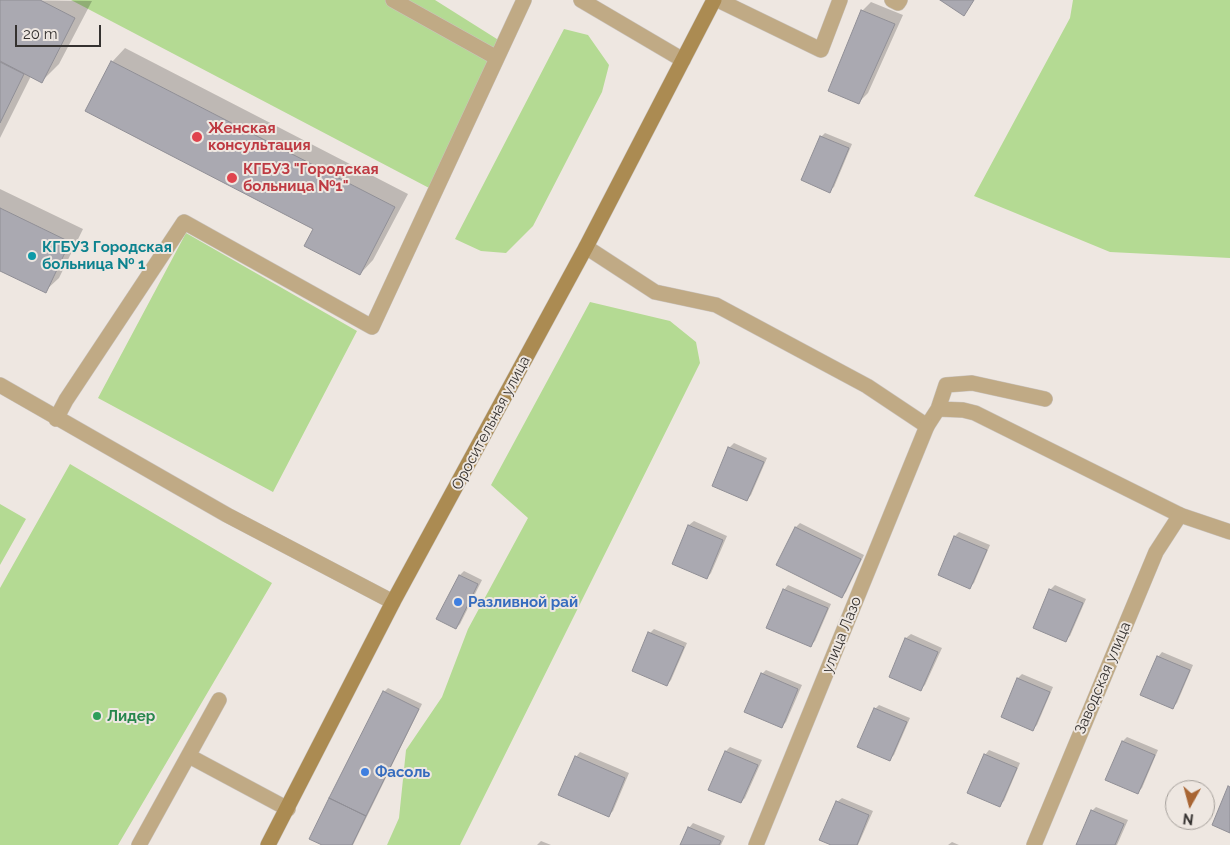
<!DOCTYPE html>
<html>
<head>
<meta charset="utf-8">
<style>
  body { margin:0 }
  #map { position:relative; width:1230px; height:845px; overflow:hidden; background:#eee7e1; font-family:Raleway,sans-serif }
  canvas { display:block }
  .north { position:absolute; left:1165px; top:780px; width:50px; height:50px; box-sizing:border-box; background:#eee7e1; border:1px solid #a49f9a; border-radius:50%; rotate:187deg; font-size:14px; font-weight:700; line-height:20px; text-align:center; color:#353230 }
  .north::after { content:''; display:block; margin:auto; width:18px; height:22px; background:#a86533; clip-path:polygon(50% 0,100% 100%,50% 72%,0 100%) }
  .scale { position:absolute; left:15px; top:25px; width:86px; height:22px; box-sizing:border-box; border:2px solid #353230; border-top:0; padding-left:6px; font-size:15px; line-height:18px; white-space:nowrap; color:#353230; -webkit-text-stroke:4px #eee7e1; paint-order:stroke }
</style>
</head>
<body>
<div id="map">
<canvas width="1230" height="845"></canvas>
<div class="north">N</div>
<div class="scale">20 m</div>
</div>
<script>
const context = document.querySelector('canvas').getContext('2d');
context.lineJoin = 'round';
function fill(path, color) { context.fillStyle = color; context.fill(path, 'evenodd'); }
const poly = rows => new Path2D(rows.map(r => 'M' + r).join(''));
function stroke(path, color, width, dash) { context.strokeStyle = color; context.lineWidth = width; context.lineCap = dash ? 'butt' : 'round'; context.setLineDash(dash || []); context.stroke(path); }
function drawText(font, color, halo, rows, align = 'center') {
  context.font = font + ' Raleway,sans-serif'; context.lineWidth = 4; context.setLineDash([]); context.textBaseline = 'middle'; context.strokeStyle = halo; context.fillStyle = color; for (const [text, x, y, turn = 0] of rows) {
    context.save(); context.translate(x, y); context.rotate((+turn || 0) * Math.PI / 180); context.textAlign = isNaN(turn) ? turn : align; if (halo) context.strokeText(text, 0, 0); context.fillText(text, 0, 0); context.restore();
  }
}
const green = poly([
  [71,0,435,0,508,46,431,189],
  [1073,0,1230,0,1230,258,1110,252,974,196,1070,18],
  [564,29,588,35,609,65,602,92,533,226,506,253,481,251,455,239],
  [186,233,357,331,273,492,98,398],
  [590,302,670,321,696,342,700,363,460,845,387,845,399,818,406,750,442,697,468,629,528,518,491,485],
  [70,464,272,583,118,845,0,845,0,588],
  [0,504,26,519,0,565]
]);
const shadow = poly([
  [0,0,92,1,59,64,42,81,31,76,0,138],
  [871,2,903,15,868,93,859,102,862,11],
  [125,48,408,194,373,260,360,274,315,228,112,62],
  [825,133,852,144,834,187,829,191,821,137],
  [0,189,83,229,59,278,45,291,0,269],
  [734,443,767,458,751,495,747,500,729,448],
  [694,521,727,536,711,573,707,578,673,563,689,525],
  [800,523,864,555,846,592,842,596,778,564,796,527],
  [959,532,990,545,974,583,970,587,939,574,955,536],
  [464,571,482,580,460,624,456,628,438,619,460,575],
  [788,585,831,604,815,641,811,645,784,590],
  [1055,585,1086,599,1070,636,1065,640,1034,627,1050,590],
  [654,629,687,643,671,680,667,685,650,633],
  [911,634,942,648,925,685,921,689,890,676,906,638],
  [1162,652,1193,665,1177,703,1173,707,1158,657],
  [766,670,802,685,786,722,781,727,762,674],
  [1022,674,1053,687,1037,725,1033,729,1002,716,1018,678],
  [388,688,422,704,353,845,325,845,384,692],
  [879,705,910,718,894,755,890,759,875,709],
  [1127,737,1158,750,1142,788,1138,792,1107,779,1123,741],
  [730,747,762,760,745,798,741,802,726,751],
  [989,750,1020,763,1004,801,999,805,985,755],
  [580,752,629,773,613,811,609,815,576,757],
  [842,798,873,811,858,845,834,845,837,802],
  [1096,807,1128,820,1117,845,1077,845,1092,811],
  [693,823,725,836,721,845,682,845,689,828],
  [541,841,551,845,537,845],
  [952,842,959,845,948,845]
]);
const building = poly([
  [0,0,40,0,75,18,42,83,0,61,0,0],
  [940,0,974,0,964,16,940,0],
  [861,10,895,24,859,104,828,91,861,10],
  [111,61,395,207,360,275,304,246,313,229,85,111,111,61],
  [0,62,24,74,0,123,0,62],
  [820,136,849,148,830,193,801,180,820,136],
  [0,208,70,242,46,293,0,271,0,208],
  [728,447,764,462,747,501,712,486,728,447],
  [688,525,723,540,707,579,672,564,688,525],
  [795,527,861,559,842,598,776,565,795,527],
  [954,536,987,550,970,589,938,575,954,536],
  [459,575,478,584,456,629,436,619,459,575],
  [783,589,828,608,811,647,766,628,783,589],
  [1049,589,1083,603,1066,642,1033,628,1049,589],
  [648,632,684,647,667,686,632,671,648,632],
  [905,638,938,652,921,691,889,677,905,638],
  [1157,656,1190,670,1173,709,1140,695,1157,656],
  [761,673,798,689,782,728,744,712,761,673],
  [1017,678,1050,692,1033,731,1001,717,1017,678],
  [383,691,419,709,366,816,329,798,383,691],
  [874,708,907,722,890,761,857,747,874,708],
  [1122,741,1155,755,1138,794,1105,780,1122,741],
  [725,751,758,765,741,803,708,790,725,751],
  [984,754,1017,768,1000,807,967,793,984,754],
  [575,756,625,778,609,817,558,795,575,756],
  [1228,786,1230,787,1230,833,1212,825,1228,786],
  [329,798,366,816,352,845,322,845,309,839,329,798],
  [836,801,869,815,857,845,831,845,819,840,836,801],
  [1091,810,1124,824,1115,845,1076,845,1091,810],
  [688,827,721,841,719,845,680,845,688,827]
]);
const service = poly([
  [393,0,497,58],
  [581,0,683,60],
  [718,0,821,50,840,0],
  [892,0,898,3,900,0],
  [586,247,655,292,716,305,867,386,927,426,938,409,963,410,975,413,1180,515,1230,532],
  [0,385,227,515,393,602],
  [938,409,946,385,972,383,1045,399],
  [56,419,66,400,184,222,372,327,524,0],
  [189,756,288,809],
  [139,845,219,700]
]);
const minor = poly([
  [756,845,927,426],
  [1034,845,1156,552,1180,515]
]);
const secondary = poly([
  [268,845,393,602,586,247,714,0]
]);
const markers = [
  [197,137,6,"#e0444e"],
  [232,178,6,"#e0444e"],
  [32,256,5,"#0f9aa8"],
  [458,602,5,"#3f7fe0"],
  [97,716,5,"#2e9e5b"],
  [365,772,5,"#3f7fe0"]
];
const healthNames = [
  ["Женская",208,128],
  ["консультация",208,145],
  ["КГБУЗ \"Городская",243,169],
  ["больница №1\"",243,186]
];
const cultureNames = [
  ["КГБУЗ Городская",42,247],
  ["больница № 1",42,264]
];
const streetNames = [
  ["Оросительная улица",491,423,-62],
  ["улица Лазо",842,635,-68],
  ["Заводская улица",1103,678,-67]
];
const shopNames = [
  ["Разливной рай",468,602],
  ["Фасоль",375,772]
];
const leisureNames = [
  ["Лидер",107,716]
];
fill(green, '#b4da93');
fill(shadow, '#0003');
fill(building, '#aaa9b1');
stroke(building, '#908f96', 1);
stroke(service, '#c9c3be', 16);
stroke(minor, '#c9c3be', 16);
stroke(secondary, '#c9c3be', 16);
stroke(service, '#c0aa85', 15);
stroke(minor, '#c0aa85', 15);
stroke(secondary, '#ab8b52', 15);
for (const [x, y, r, color] of markers) { const dot = new Path2D(); dot.arc(x, y, r, 0, 2 * Math.PI); context.fillStyle = color; context.fill(dot); stroke(dot, '#eee7e1', 2); }
drawText('bold 15px', '#be3a42', '#eee7e1', healthNames, 'left');
drawText('bold 15px', '#0d838f', '#eee7e1', cultureNames, 'left');
drawText('15px', '#353230', '#eee7e1', streetNames);
drawText('bold 15px', '#366cbe', '#eee7e1', shopNames, 'left');
drawText('bold 15px', '#27864d', '#eee7e1', leisureNames, 'left');
</script>
</body>
</html>
